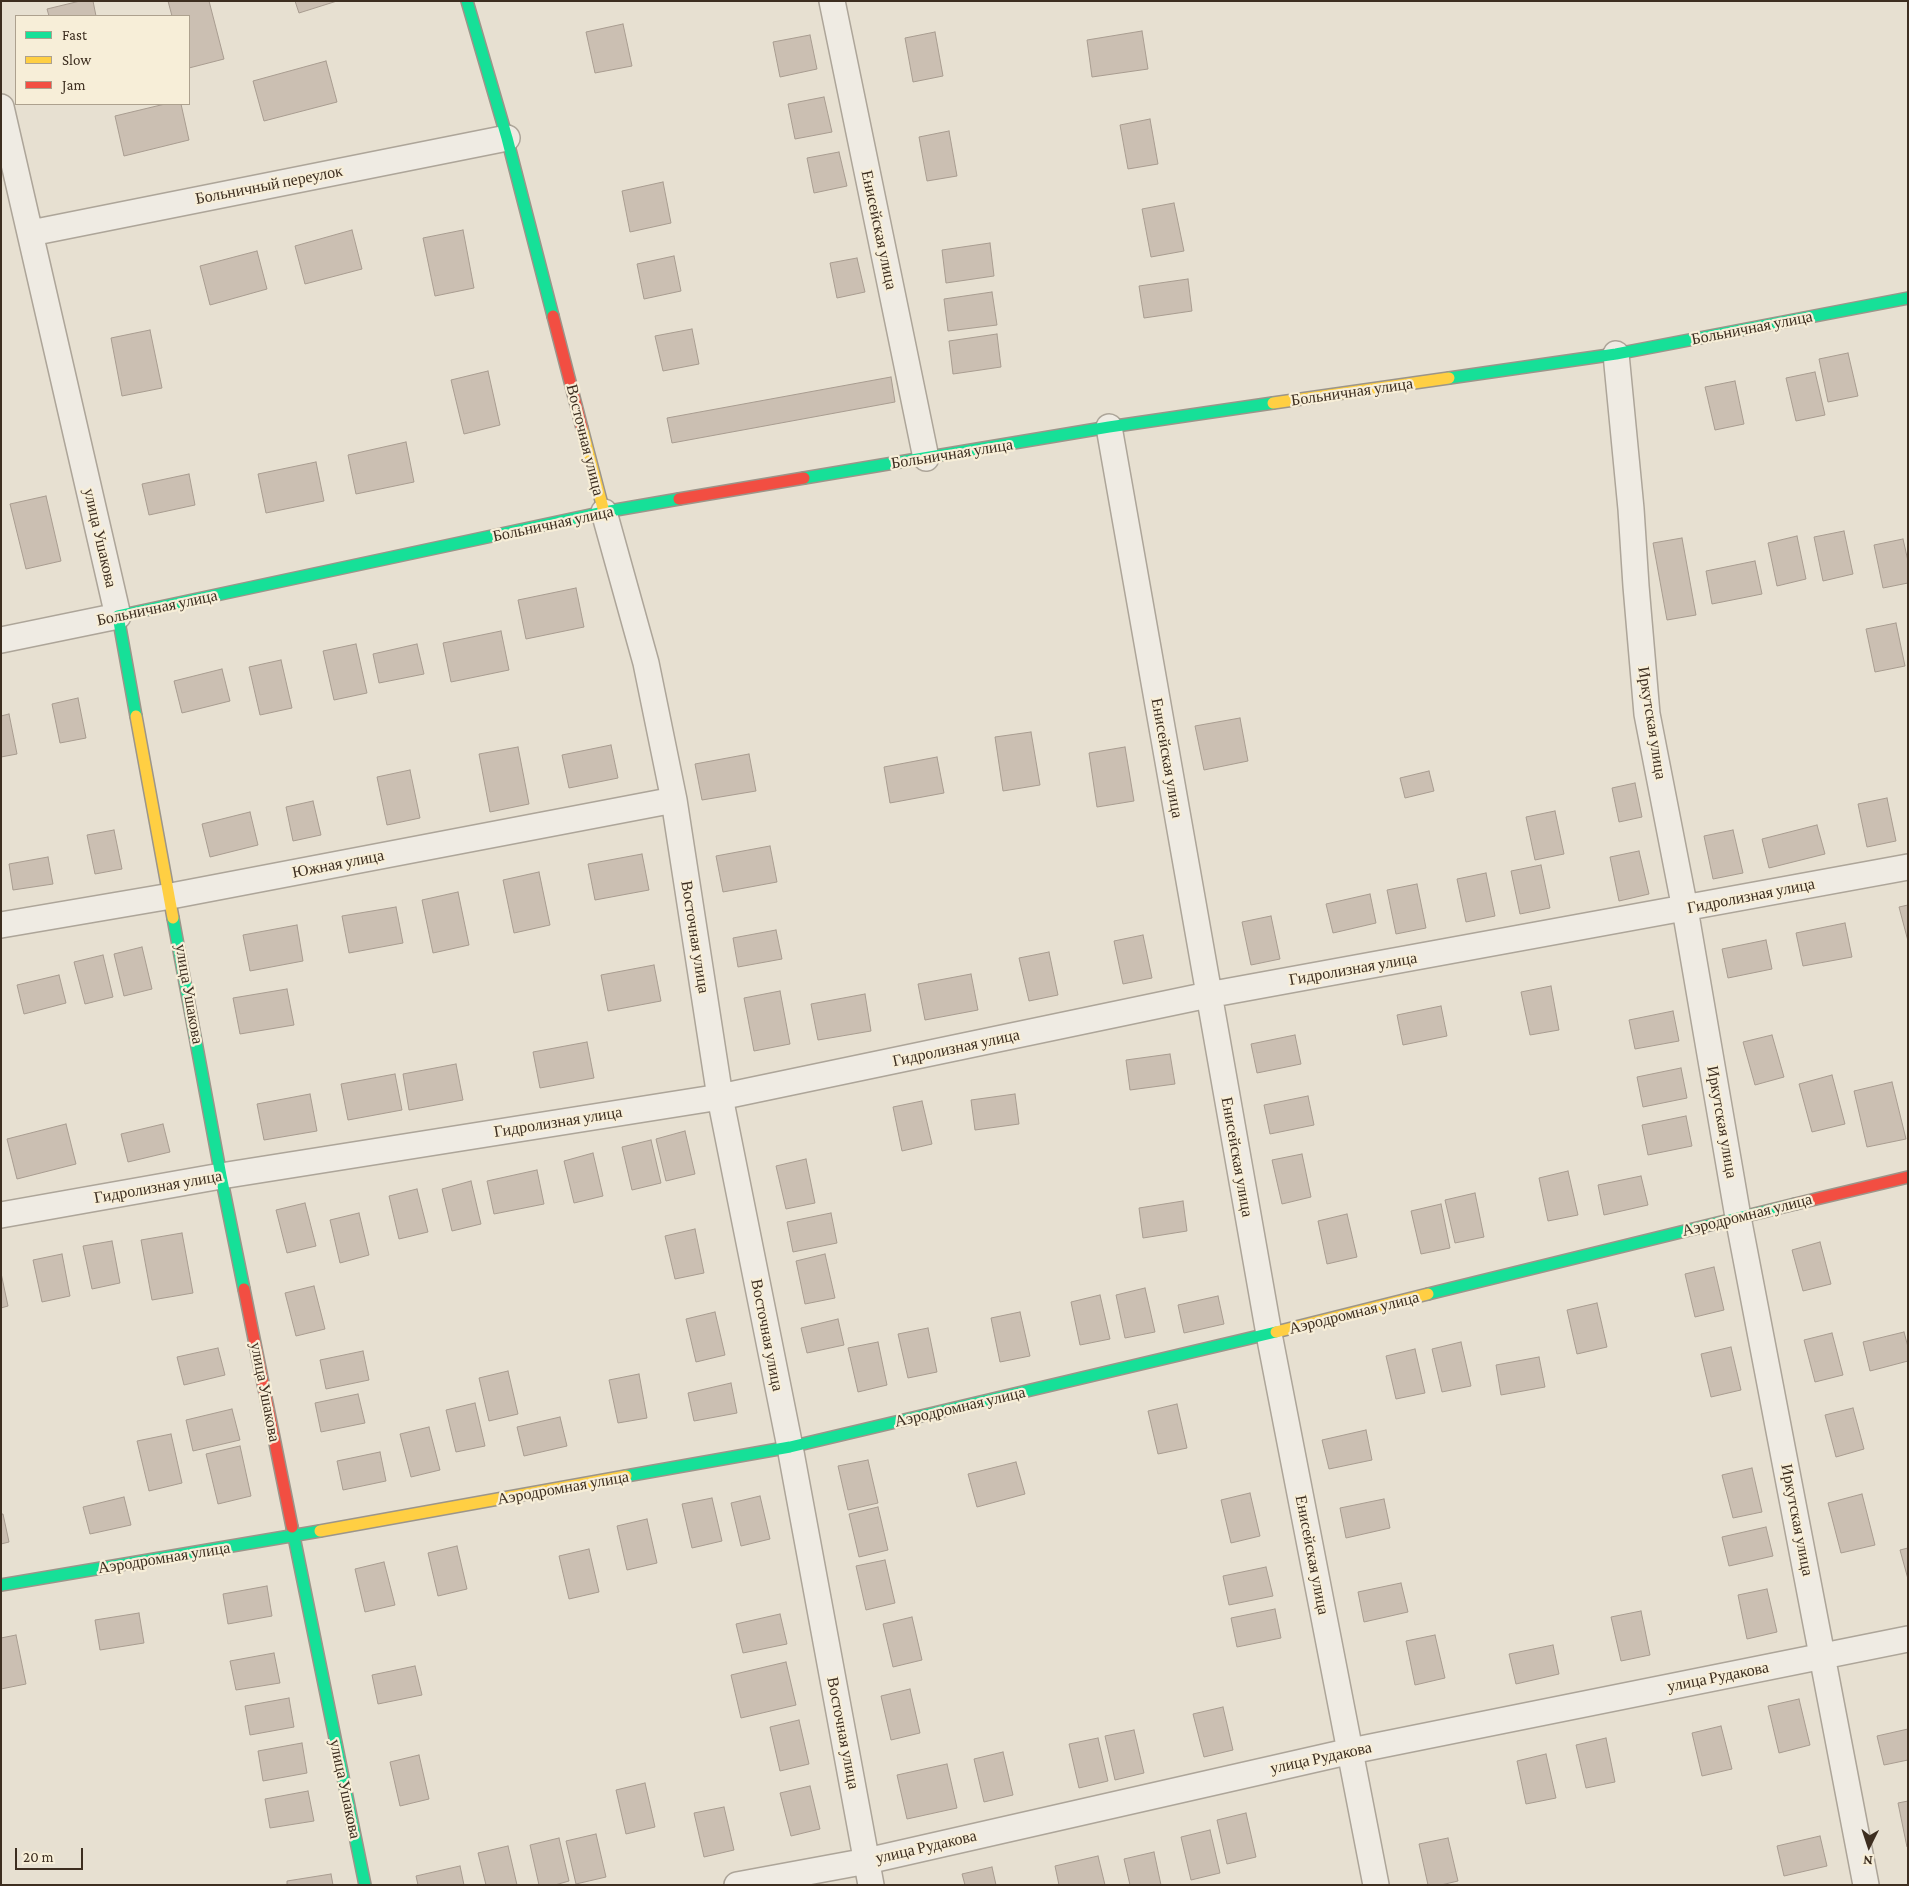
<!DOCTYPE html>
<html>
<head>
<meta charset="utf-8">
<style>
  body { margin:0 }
  #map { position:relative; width:1909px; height:1886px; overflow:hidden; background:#e7e0d1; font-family:"Crimson Pro",serif }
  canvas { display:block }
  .frame { position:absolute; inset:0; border:2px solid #3d2e20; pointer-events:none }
  .legend { position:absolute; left:15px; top:15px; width:175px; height:90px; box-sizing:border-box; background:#f7eed8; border:1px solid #ada18e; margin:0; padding:6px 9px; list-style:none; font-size:15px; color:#3d2e20 }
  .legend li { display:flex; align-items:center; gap:10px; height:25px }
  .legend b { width:25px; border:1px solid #ada18e }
  .north { position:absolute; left:1844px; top:1821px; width:50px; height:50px; -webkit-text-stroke:4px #f7eed8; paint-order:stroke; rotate:184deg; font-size:14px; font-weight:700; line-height:20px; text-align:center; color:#3d2e20 }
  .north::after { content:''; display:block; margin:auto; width:18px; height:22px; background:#3d2e20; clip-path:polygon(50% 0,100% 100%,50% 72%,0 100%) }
  .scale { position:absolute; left:15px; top:1848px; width:68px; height:22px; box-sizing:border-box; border:2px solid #3d2e20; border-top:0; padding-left:6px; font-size:15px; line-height:18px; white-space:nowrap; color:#3d2e20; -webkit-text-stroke:4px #f7eed8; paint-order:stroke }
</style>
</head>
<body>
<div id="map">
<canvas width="1909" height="1886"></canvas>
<div class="frame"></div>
<ul class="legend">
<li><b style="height:6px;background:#16e098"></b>Fast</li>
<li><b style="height:6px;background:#ffcf43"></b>Slow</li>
<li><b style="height:6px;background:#f24e42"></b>Jam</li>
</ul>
<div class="north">N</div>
<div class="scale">20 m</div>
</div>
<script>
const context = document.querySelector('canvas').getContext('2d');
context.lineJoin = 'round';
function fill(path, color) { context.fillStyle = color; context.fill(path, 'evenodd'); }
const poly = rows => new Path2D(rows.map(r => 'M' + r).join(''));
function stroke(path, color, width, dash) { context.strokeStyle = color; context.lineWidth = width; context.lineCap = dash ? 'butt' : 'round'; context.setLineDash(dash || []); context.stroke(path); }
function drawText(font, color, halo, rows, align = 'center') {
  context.font = font + ' "Crimson Pro",serif'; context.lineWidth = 4.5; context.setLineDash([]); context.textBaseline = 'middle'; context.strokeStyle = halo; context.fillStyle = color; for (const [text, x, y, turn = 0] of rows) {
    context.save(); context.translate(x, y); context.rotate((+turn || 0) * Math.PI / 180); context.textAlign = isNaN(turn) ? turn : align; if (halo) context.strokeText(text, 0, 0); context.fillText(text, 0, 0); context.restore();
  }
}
const building = poly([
  [80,1,93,1,96,16,49,16,47,9,80,1],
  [168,1,209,1,224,59,189,68,189,16,172,16,168,1],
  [295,1,337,1,299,13,295,1],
  [623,24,632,66,595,73,586,32,623,24],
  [1142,31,1148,69,1092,77,1087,40,1142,31],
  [935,32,943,76,913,82,905,38,935,32],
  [810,35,817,69,780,77,773,42,810,35],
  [326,61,337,102,264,121,253,81,326,61],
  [824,97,832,132,795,139,788,104,824,97],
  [165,104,181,104,189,140,124,156,115,116,165,104],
  [1150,119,1158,164,1128,169,1120,125,1150,119],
  [949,131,957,176,927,181,919,137,949,131],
  [839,152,847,186,814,193,807,158,839,152],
  [663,182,671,223,630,232,622,191,663,182],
  [1174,203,1184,251,1151,257,1142,209,1174,203],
  [352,230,362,269,305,284,295,246,352,230],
  [463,230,474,288,435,296,423,238,463,230],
  [990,243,994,276,946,283,942,250,990,243],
  [257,251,267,289,210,305,200,266,257,251],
  [674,256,681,291,644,299,637,264,674,256],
  [857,258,865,292,837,298,830,263,857,258],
  [1188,279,1192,311,1144,318,1139,286,1188,279],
  [992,292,997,325,948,331,944,299,992,292],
  [692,329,699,364,663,371,655,336,692,329],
  [150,330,162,388,122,396,111,338,150,330],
  [997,334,1001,367,953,374,949,341,997,334],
  [1848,353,1858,396,1828,402,1819,359,1848,353],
  [488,371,500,425,464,434,451,380,488,371],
  [1815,372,1825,415,1796,421,1786,378,1815,372],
  [891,377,895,402,672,443,667,418,891,377],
  [1735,381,1744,424,1715,430,1705,387,1735,381],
  [406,442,414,482,356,494,348,455,406,442],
  [316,462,324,501,266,513,258,474,316,462],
  [189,474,195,505,149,515,142,484,189,474],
  [46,496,61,561,26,569,10,504,46,496],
  [1844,531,1853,574,1823,581,1814,537,1844,531],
  [1797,536,1806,579,1777,586,1768,543,1797,536],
  [1682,538,1696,615,1667,620,1653,543,1682,538],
  [1903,539,1908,561,1908,583,1883,588,1874,545,1903,539],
  [1755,561,1762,594,1712,604,1706,571,1755,561],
  [576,588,584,627,526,639,518,600,576,588],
  [1896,623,1905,666,1875,672,1866,629,1896,623],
  [501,631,509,670,451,682,443,643,501,631],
  [356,644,367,693,334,700,323,651,356,644],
  [417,644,424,674,379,683,373,654,417,644],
  [281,660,292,708,260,715,249,667,281,660],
  [222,669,230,701,182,713,174,681,222,669],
  [78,698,86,738,60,743,52,704,78,698],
  [9,714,17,754,1,757,1,716,9,714],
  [1240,718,1248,761,1204,770,1195,726,1240,718],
  [1031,732,1040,785,1003,791,995,737,1031,732],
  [611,745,618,778,569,788,562,755,611,745],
  [518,747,529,804,490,812,479,754,518,747],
  [1125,747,1134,801,1097,807,1089,753,1125,747],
  [749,754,756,791,702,800,695,764,749,754],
  [937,757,944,793,890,803,884,767,937,757],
  [410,770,420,818,387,825,377,777,410,770],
  [1429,771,1434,791,1405,798,1400,778,1429,771],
  [1635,783,1642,817,1619,822,1612,788,1635,783],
  [1887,798,1896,841,1867,847,1858,804,1887,798],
  [313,801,321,835,293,841,286,807,313,801],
  [1555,811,1564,854,1535,860,1526,817,1555,811],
  [250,812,258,845,210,857,202,824,250,812],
  [1817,825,1825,854,1769,868,1762,839,1817,825],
  [114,830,122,869,95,874,87,835,114,830],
  [1733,830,1743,873,1713,879,1704,836,1733,830],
  [770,846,777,882,723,892,716,856,770,846],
  [1639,851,1649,894,1619,901,1610,857,1639,851],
  [642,854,649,890,595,900,588,864,642,854],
  [48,857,53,884,13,890,9,864,48,857],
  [1541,865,1550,908,1520,914,1511,871,1541,865],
  [539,872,550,925,514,933,503,880,539,872],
  [1486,873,1495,916,1466,922,1457,879,1486,873],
  [1417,884,1426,928,1396,934,1387,890,1417,884],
  [458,892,469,945,433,953,422,900,458,892],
  [1370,894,1376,923,1333,933,1326,904,1370,894],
  [1908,905,1908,941,1899,907,1908,905],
  [396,907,403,943,349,953,342,916,396,907],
  [1271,916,1280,959,1251,965,1242,922,1271,916],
  [1845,923,1852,957,1803,966,1796,933,1845,923],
  [297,925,303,961,250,971,243,935,297,925],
  [776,930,782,959,738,967,733,938,776,930],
  [1143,935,1152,978,1123,984,1114,941,1143,935],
  [1766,940,1772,969,1728,978,1722,949,1766,940],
  [142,947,152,989,124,996,114,954,142,947],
  [1049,952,1058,995,1029,1001,1019,958,1049,952],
  [103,955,113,997,85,1004,74,962,103,955],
  [654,965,661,1001,608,1011,601,975,654,965],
  [971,974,978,1010,925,1020,918,984,971,974],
  [59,975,66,1003,24,1014,17,985,59,975],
  [1551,986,1559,1030,1530,1035,1521,992,1551,986],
  [287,989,294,1025,240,1034,233,998,287,989],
  [780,991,790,1044,754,1051,744,998,780,991],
  [865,994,871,1031,818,1040,811,1004,865,994],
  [1441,1006,1447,1036,1403,1045,1397,1015,1441,1006],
  [1673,1011,1679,1041,1635,1049,1629,1020,1673,1011],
  [1295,1035,1301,1064,1257,1073,1251,1044,1295,1035],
  [1772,1035,1784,1077,1755,1085,1743,1042,1772,1035],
  [587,1042,594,1078,540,1088,533,1052,587,1042],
  [1170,1054,1175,1084,1130,1090,1126,1060,1170,1054],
  [456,1064,463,1100,409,1110,403,1074,456,1064],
  [1681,1068,1687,1098,1643,1107,1637,1077,1681,1068],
  [395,1074,402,1110,348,1120,341,1084,395,1074],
  [1832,1075,1845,1124,1812,1132,1799,1084,1832,1075],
  [1892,1082,1906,1139,1867,1147,1854,1091,1892,1082],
  [310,1094,317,1131,264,1140,257,1104,310,1094],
  [1015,1094,1019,1124,975,1130,971,1100,1015,1094],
  [1308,1096,1314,1125,1270,1134,1264,1105,1308,1096],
  [922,1101,932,1144,902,1151,893,1107,922,1101],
  [1686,1116,1692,1146,1648,1155,1642,1125,1686,1116],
  [66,1124,76,1164,17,1179,7,1139,66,1124],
  [163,1124,170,1152,128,1162,121,1134,163,1124],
  [685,1131,695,1174,666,1181,656,1139,685,1131],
  [651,1140,661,1183,632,1190,622,1147,651,1140],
  [593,1153,603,1196,574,1203,564,1161,593,1153],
  [1302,1154,1311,1197,1282,1204,1272,1160,1302,1154],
  [806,1159,815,1203,786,1209,776,1166,806,1159],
  [537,1170,544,1204,494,1214,487,1181,537,1170],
  [1568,1171,1578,1215,1548,1221,1539,1178,1568,1171],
  [1641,1176,1648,1205,1604,1215,1598,1185,1641,1176],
  [471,1181,481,1224,452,1231,442,1189,471,1181],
  [417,1189,428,1232,399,1239,389,1196,417,1189],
  [1475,1193,1484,1237,1455,1243,1445,1200,1475,1193],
  [1183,1201,1187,1231,1143,1238,1139,1208,1183,1201],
  [305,1203,316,1246,287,1253,276,1210,305,1203],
  [1441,1204,1450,1248,1421,1254,1411,1211,1441,1204],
  [359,1213,369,1255,340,1263,330,1220,359,1213],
  [831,1213,837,1243,793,1252,787,1222,831,1213],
  [1347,1214,1357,1257,1327,1264,1318,1221,1347,1214],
  [695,1229,704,1273,675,1279,665,1236,695,1229],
  [182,1233,193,1293,152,1300,141,1240,182,1233],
  [112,1241,120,1283,92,1289,83,1246,112,1241],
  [1820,1242,1831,1284,1803,1291,1792,1250,1820,1242],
  [62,1254,70,1296,42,1302,33,1260,62,1254],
  [825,1254,835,1298,805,1304,796,1261,825,1254],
  [1714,1267,1724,1310,1695,1317,1685,1274,1714,1267],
  [1,1273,8,1306,1,1308,1,1273],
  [314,1286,325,1329,296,1336,285,1293,314,1286],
  [1145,1288,1155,1332,1125,1338,1116,1295,1145,1288],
  [1100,1295,1110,1339,1080,1345,1071,1302,1100,1295],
  [1218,1296,1224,1324,1184,1333,1178,1305,1218,1296],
  [1597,1303,1607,1347,1577,1354,1567,1310,1597,1303],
  [715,1312,725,1355,696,1362,686,1319,715,1312],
  [1020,1312,1030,1356,1000,1362,991,1318,1020,1312],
  [838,1319,844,1345,807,1353,801,1328,838,1319],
  [928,1328,937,1372,908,1378,898,1334,928,1328],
  [1904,1332,1908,1347,1908,1361,1870,1371,1863,1342,1904,1332],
  [1832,1333,1843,1375,1815,1382,1804,1340,1832,1333],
  [878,1342,887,1385,858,1392,848,1348,878,1342],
  [1461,1342,1471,1386,1442,1392,1432,1349,1461,1342],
  [1731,1347,1741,1390,1711,1397,1701,1354,1731,1347],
  [218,1348,225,1375,184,1385,177,1357,218,1348],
  [1415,1349,1425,1393,1396,1399,1386,1356,1415,1349],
  [363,1351,369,1380,326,1389,320,1360,363,1351],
  [1539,1357,1545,1387,1501,1395,1496,1365,1539,1357],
  [508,1371,518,1414,489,1421,479,1378,508,1371],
  [639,1374,647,1418,618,1423,609,1380,639,1374],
  [731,1383,737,1413,694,1421,688,1393,731,1383],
  [358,1394,365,1423,321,1432,315,1403,358,1394],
  [475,1403,485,1446,456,1452,446,1410,475,1403],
  [1177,1404,1187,1448,1158,1454,1148,1411,1177,1404],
  [1853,1408,1864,1449,1836,1457,1825,1415,1853,1408],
  [232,1409,240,1440,193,1451,186,1420,232,1409],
  [560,1417,567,1446,524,1456,517,1427,560,1417],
  [429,1427,440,1470,411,1477,400,1434,429,1427],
  [1366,1430,1372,1460,1329,1469,1322,1440,1366,1430],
  [171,1434,182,1483,149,1491,137,1441,171,1434],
  [240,1446,251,1496,218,1504,206,1454,240,1446],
  [380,1452,386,1481,343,1490,337,1461,380,1452],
  [868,1460,878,1503,848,1510,838,1466,868,1460],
  [1016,1462,1025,1494,977,1507,968,1474,1016,1462],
  [1752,1468,1762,1512,1733,1518,1722,1475,1752,1468],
  [1250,1493,1260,1536,1231,1543,1221,1500,1250,1493],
  [1862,1494,1875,1545,1841,1553,1828,1503,1862,1494],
  [760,1496,770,1539,741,1546,731,1503,760,1496],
  [124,1497,131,1525,90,1534,83,1507,124,1497],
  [712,1498,722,1541,692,1548,682,1504,712,1498],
  [1384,1499,1390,1528,1346,1538,1340,1508,1384,1499],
  [878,1507,888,1550,859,1557,849,1514,878,1507],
  [1,1514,3,1514,9,1542,1,1544,1,1514],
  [647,1519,657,1563,627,1570,617,1526,647,1519],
  [1766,1527,1773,1556,1729,1566,1722,1537,1766,1527],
  [457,1546,467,1589,438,1596,428,1553,457,1546],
  [1908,1548,1908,1579,1900,1550,1908,1548],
  [589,1549,599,1592,569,1599,559,1556,589,1549],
  [885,1560,895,1603,866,1610,856,1566,885,1560],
  [384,1562,395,1605,365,1612,355,1569,384,1562],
  [1266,1567,1273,1596,1229,1605,1223,1576,1266,1567],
  [1401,1583,1408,1612,1364,1622,1358,1592,1401,1583],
  [267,1586,272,1616,228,1624,223,1594,267,1586],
  [1767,1589,1777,1632,1747,1639,1738,1595,1767,1589],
  [1275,1609,1281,1638,1237,1647,1231,1618,1275,1609],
  [1641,1611,1650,1655,1621,1661,1611,1617,1641,1611],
  [139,1613,144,1643,100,1650,95,1620,139,1613],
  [780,1614,787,1644,743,1653,736,1624,780,1614],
  [912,1617,922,1660,893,1667,883,1624,912,1617],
  [16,1635,26,1684,1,1689,1,1638,16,1635],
  [1435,1635,1445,1678,1415,1685,1406,1641,1435,1635],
  [1553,1645,1559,1674,1516,1684,1509,1654,1553,1645],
  [274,1653,280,1683,236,1690,230,1661,274,1653],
  [786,1662,796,1705,741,1718,731,1675,786,1662],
  [415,1666,422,1695,378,1704,372,1675,415,1666],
  [910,1689,920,1733,891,1740,881,1696,910,1689],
  [289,1698,294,1727,250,1735,245,1706,289,1698],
  [1799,1699,1810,1745,1779,1753,1768,1706,1799,1699],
  [1223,1707,1233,1750,1204,1757,1193,1714,1223,1707],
  [799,1720,809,1764,780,1771,770,1727,799,1720],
  [1721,1726,1732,1769,1702,1776,1692,1733,1721,1726],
  [1908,1729,1908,1760,1884,1765,1877,1736,1908,1729],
  [1134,1730,1144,1773,1115,1780,1105,1736,1134,1730],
  [1098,1738,1108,1781,1079,1788,1069,1744,1098,1738],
  [1606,1738,1615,1782,1586,1788,1576,1745,1606,1738],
  [302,1743,307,1773,263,1781,258,1751,302,1743],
  [1003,1752,1013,1795,984,1802,974,1759,1003,1752],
  [1546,1754,1556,1798,1526,1804,1517,1761,1546,1754],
  [419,1755,429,1799,400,1806,390,1762,419,1755],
  [947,1764,957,1808,907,1819,897,1775,947,1764],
  [645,1783,655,1827,626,1834,616,1790,645,1783],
  [810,1786,820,1829,791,1836,780,1793,810,1786],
  [308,1791,314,1821,270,1828,265,1799,308,1791],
  [1908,1801,1908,1847,1907,1847,1898,1803,1908,1801],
  [724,1807,734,1850,704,1857,694,1813,724,1807],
  [1246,1813,1256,1857,1227,1864,1217,1820,1246,1813],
  [1210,1830,1220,1873,1191,1880,1181,1837,1210,1830],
  [596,1834,606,1877,576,1884,566,1841,596,1834],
  [1820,1836,1827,1866,1784,1876,1777,1846,1820,1836],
  [559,1838,569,1881,555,1885,539,1885,530,1845,559,1838],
  [1448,1838,1458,1881,1441,1885,1428,1885,1419,1844,1448,1838],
  [508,1846,517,1885,486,1885,478,1853,508,1846],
  [1154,1852,1161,1885,1130,1885,1124,1859,1154,1852],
  [1098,1856,1105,1885,1059,1885,1055,1866,1098,1856],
  [460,1866,464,1885,418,1885,416,1876,460,1866],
  [992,1867,996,1885,965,1885,962,1874,992,1867],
  [331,1874,333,1885,287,1885,287,1881,331,1874]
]);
const street = poly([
  [832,1,926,458],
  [1,107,118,616,1,640],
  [31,233,507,138],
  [1616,354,1631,509,1636,586,1647,714,1685,909,1738,1217,1866,1885],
  [1109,427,1269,1334,1376,1885],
  [604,512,646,663,674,800,720,1097,790,1447,871,1885],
  [1,925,171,896,674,800],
  [1,1215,221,1176,720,1097,1208,995,1908,867],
  [737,1885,867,1861,1351,1751,1908,1639]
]);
const fast = poly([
  [467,1,507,138,553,316],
  [1449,378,1616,354,1908,298],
  [804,478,1109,427,1273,403],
  [136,716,118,616,604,512,679,499],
  [173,918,221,1176,244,1289],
  [1428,1294,1795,1204],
  [626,1476,790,1447,1276,1332],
  [292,1527,365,1885],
  [1,1585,320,1531]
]);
const slow = poly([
  [1273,403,1449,378],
  [582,428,604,512],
  [136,716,173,918],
  [1276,1332,1428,1294],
  [320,1531,626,1476]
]);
const jam = poly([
  [553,316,582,428],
  [679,499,804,478],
  [1795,1204,1908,1177],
  [244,1289,292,1527]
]);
const streetNames = [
  ["Больничный переулок",269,185,-11],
  ["Енисейская улица",879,230,78],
  ["Больничная улица",1752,328,-11],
  ["Больничная улица",1352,392,-8],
  ["Восточная улица",585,440,76],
  ["Больничная улица",952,454,-9],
  ["Больничная улица",553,524,-12],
  ["улица Ушакова",100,538,77],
  ["Больничная улица",157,608,-12],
  ["Иркутская улица",1652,723,81],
  ["Енисейская улица",1167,758,80],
  ["Южная улица",338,864,-11],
  ["Гидролизная улица",1751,896,-11],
  ["Восточная улица",695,937,81],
  ["Гидролизная улица",1353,969,-10],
  ["улица Ушакова",189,994,80],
  ["Гидролизная улица",956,1048,-12],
  ["Гидролизная улица",558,1122,-9],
  ["Иркутская улица",1722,1122,80],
  ["Енисейская улица",1237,1157,80],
  ["Гидролизная улица",158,1187,-10],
  ["Аэродромная улица",1747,1215,-14],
  ["Аэродромная улица",1354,1313,-14],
  ["Восточная улица",767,1335,79],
  ["улица Ушакова",265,1392,79],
  ["Аэродромная улица",960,1407,-13],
  ["Аэродромная улица",563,1488,-10],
  ["Иркутская улица",1797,1520,79],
  ["Енисейская улица",1312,1555,79],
  ["Аэродромная улица",164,1558,-9],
  ["улица Рудакова",1718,1677,-11],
  ["Восточная улица",843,1733,79],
  ["улица Рудакова",1321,1758,-12],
  ["улица Ушакова",345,1789,78],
  ["улица Рудакова",926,1847,-13]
];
fill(building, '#cbbfb2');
stroke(building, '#a89c90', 1);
stroke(street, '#ada599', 28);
stroke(fast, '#9c958a', 14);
stroke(slow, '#9c958a', 14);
stroke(jam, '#9c958a', 14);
stroke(street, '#efebe3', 25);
stroke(fast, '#16e098', 11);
stroke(slow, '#ffcf43', 11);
stroke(jam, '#f24e42', 11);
drawText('16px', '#3d2e20', '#f7eed8', streetNames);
</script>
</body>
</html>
